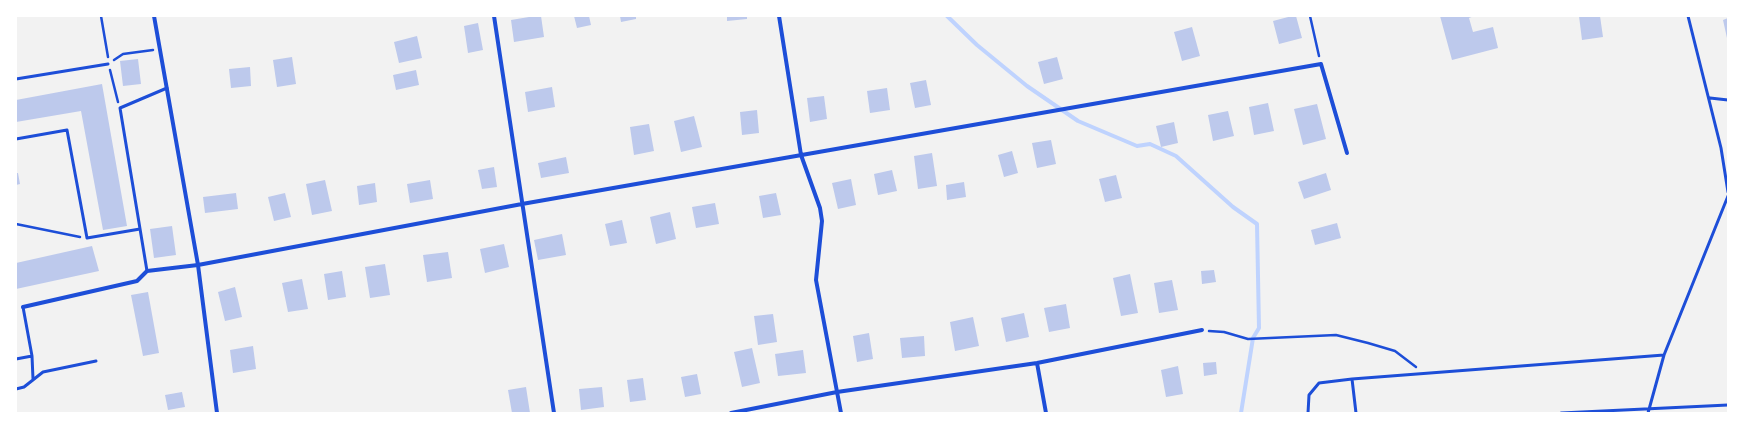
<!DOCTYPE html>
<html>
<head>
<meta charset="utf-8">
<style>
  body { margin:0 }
  #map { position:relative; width:1744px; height:429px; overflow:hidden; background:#f2f2f2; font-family:"Sofia Sans Condensed",sans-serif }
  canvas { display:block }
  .frame { position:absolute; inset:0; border:17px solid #fff; pointer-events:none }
</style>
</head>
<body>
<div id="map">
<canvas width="1744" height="429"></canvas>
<div class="frame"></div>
</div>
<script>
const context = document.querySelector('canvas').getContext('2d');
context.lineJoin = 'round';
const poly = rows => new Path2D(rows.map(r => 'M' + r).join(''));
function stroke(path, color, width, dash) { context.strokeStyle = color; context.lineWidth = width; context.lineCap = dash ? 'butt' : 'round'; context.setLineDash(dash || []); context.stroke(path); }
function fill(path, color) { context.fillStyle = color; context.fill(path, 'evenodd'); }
const stream = poly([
  [947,16,977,45,1027,86,1078,121,1137,146,1150,144,1176,156,1233,207,1257,224,1259,328,1253,338,1241,413]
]);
const building = poly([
  [535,16,541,16,544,37,514,42,511,20],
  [574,16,589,16,591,25,577,28],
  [620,16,636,16,636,19,621,22],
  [727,16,747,16,747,19,727,21],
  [1292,16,1296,16,1302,38,1279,44,1273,21],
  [1440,16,1474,16,1469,18,1473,32,1493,27,1498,48,1452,60],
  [1579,16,1600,16,1603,37,1582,40],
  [1728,18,1728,38,1727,38,1723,20],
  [478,23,483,50,468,53,464,26],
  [1192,27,1200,56,1182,61,1174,32],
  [417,36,422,58,399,63,394,42],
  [292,57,296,84,277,87,273,60],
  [1057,57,1063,79,1044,84,1038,62],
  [138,59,141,84,123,86,120,61],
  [250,67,251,86,231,88,229,69],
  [416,70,419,85,396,90,393,75],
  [926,80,931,105,915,108,910,83],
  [102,84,127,226,103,230,81,111,16,122,16,100],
  [552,87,555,107,528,112,525,92],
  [887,88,890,110,870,113,867,91],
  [824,96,827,119,810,122,807,98],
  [1268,103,1274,131,1254,135,1249,107],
  [1317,104,1326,139,1303,145,1294,109],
  [757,110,759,133,742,135,740,112],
  [1228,111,1234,136,1213,141,1208,115],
  [694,116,702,147,681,152,674,121],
  [1174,122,1178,143,1161,147,1156,126],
  [649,124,654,151,634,155,630,127],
  [1051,140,1056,164,1037,168,1032,143],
  [1012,151,1018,173,1004,177,998,155],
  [932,153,937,186,918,189,914,156],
  [566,157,569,173,541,178,538,163],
  [494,167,497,187,482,189,478,170],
  [892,170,897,191,878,195,874,174],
  [16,173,18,173,20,184,16,185],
  [1326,173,1331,190,1304,199,1298,182],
  [1116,175,1122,198,1105,202,1099,179],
  [851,179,856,205,838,209,832,183],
  [325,180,332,211,312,215,306,184],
  [430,180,433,199,410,203,407,184],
  [964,182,966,197,947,200,946,185],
  [375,183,377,202,359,205,357,186],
  [236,193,238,209,205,213,203,197],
  [285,193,291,217,274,221,268,197],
  [776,193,781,215,763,218,759,196],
  [715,203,719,224,696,228,692,207],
  [670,212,676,239,656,244,650,217],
  [622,220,627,243,610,246,605,224],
  [1337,223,1341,238,1315,245,1311,230],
  [172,226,176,255,154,258,150,229],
  [562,234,566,255,538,260,534,240],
  [504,244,509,267,485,273,480,249],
  [92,246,99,271,16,289,16,263],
  [448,252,452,278,427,282,423,255],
  [385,264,390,295,370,298,365,267],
  [1214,270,1216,282,1202,284,1201,271],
  [342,271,346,297,328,300,324,274],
  [1130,274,1138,313,1121,316,1113,278],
  [302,279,308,309,288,312,282,283],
  [1172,280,1178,310,1159,313,1154,283],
  [235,287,242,317,225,321,218,292],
  [148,292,159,353,143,356,131,295],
  [1066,304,1070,328,1049,332,1044,308],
  [1024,313,1029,337,1006,342,1001,318],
  [773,314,777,342,758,345,754,316],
  [973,317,979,346,955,351,950,322],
  [869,333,873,359,857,362,853,336],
  [924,336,925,356,902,358,900,338],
  [253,346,256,369,233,373,230,350],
  [752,348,760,383,742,387,734,352],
  [803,350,806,373,778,376,775,354],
  [1216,362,1217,374,1204,376,1203,363],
  [1178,366,1183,394,1166,397,1161,370],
  [697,374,701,394,685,397,681,377],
  [643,378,646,400,630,402,627,380],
  [526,387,530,413,512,413,508,390],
  [602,387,604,407,581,410,579,389],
  [182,392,185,407,168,410,165,395]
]);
const path = poly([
  [101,16,108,57],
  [1310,16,1319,56],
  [114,60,123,54,153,50],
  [110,70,118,102],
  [16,224,80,237],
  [1209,331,1224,332,1248,339,1336,335,1368,343,1395,351,1416,367]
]);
const service = poly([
  [1688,16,1721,148,1728,192],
  [16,79,108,64],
  [1710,98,1728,100],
  [16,139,67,130,87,238,140,229],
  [147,271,120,108,167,88],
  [32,356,33,379],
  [16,359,32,356,23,307],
  [1352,379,1356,413],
  [16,389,24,387,43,372,96,361],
  [1308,413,1309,395,1319,383,1352,379,1664,355],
  [1561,413,1728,405],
  [1648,413,1664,355,1728,196]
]);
const minor = poly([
  [154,16,198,265,217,413],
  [494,16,554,413],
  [779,16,801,155,820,208,822,221,816,280,841,413],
  [23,307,137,281,147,271,198,265,522,204,1321,64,1347,153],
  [1037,363,1046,413],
  [731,413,837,392,1037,363,1202,330]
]);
stroke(stream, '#bfd3fe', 4);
fill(building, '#bdc9ec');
stroke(path, '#1d4ed8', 2.5);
stroke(service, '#1d4ed8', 3);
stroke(minor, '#1d4ed8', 4);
</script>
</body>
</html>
